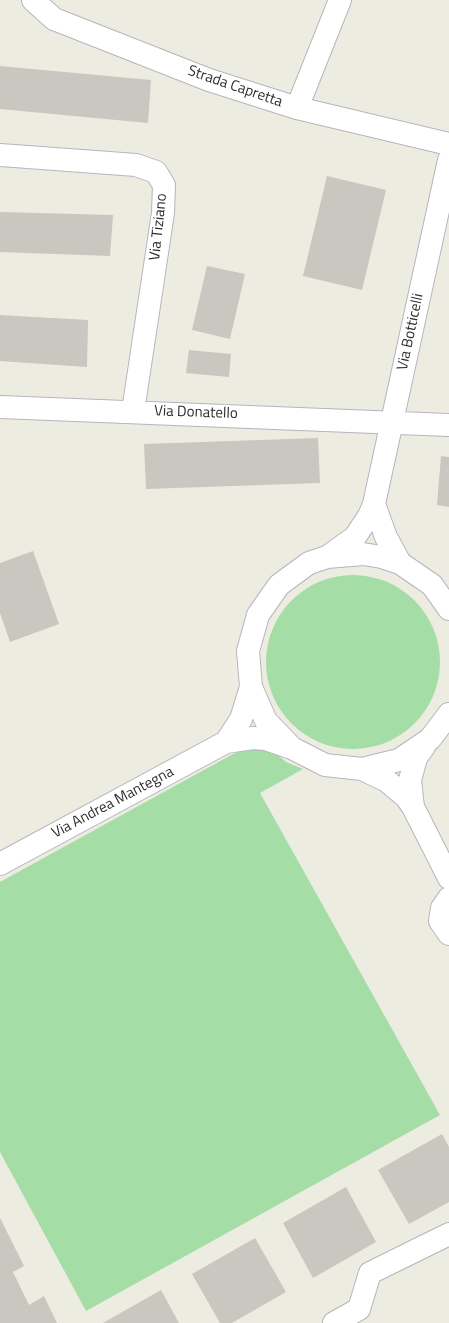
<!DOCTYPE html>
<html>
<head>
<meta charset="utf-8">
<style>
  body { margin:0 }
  canvas { display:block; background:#edece1 }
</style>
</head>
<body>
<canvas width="449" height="1323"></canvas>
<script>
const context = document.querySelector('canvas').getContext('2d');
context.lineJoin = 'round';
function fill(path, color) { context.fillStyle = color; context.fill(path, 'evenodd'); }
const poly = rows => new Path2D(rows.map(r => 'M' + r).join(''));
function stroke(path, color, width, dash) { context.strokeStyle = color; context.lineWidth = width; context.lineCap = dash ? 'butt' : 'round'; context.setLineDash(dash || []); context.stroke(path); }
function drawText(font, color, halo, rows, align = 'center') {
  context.font = font + ' "Titillium Web",sans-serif'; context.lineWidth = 4; context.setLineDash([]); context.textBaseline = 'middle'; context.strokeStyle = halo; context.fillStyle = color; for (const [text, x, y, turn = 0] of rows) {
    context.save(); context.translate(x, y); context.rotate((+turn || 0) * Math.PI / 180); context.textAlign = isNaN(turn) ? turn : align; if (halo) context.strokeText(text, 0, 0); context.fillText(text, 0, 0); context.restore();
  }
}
const green = poly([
  '266 662a87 87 0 1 1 174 0a87 87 0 1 1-174 0Z',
  [248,748,273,751,286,762,303,769,260,793,440,1115,86,1311,0,1152,0,882,233,754]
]);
const building = poly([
  [0,66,151,80,148,123,0,109],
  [327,176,386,190,362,290,303,276],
  [0,212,113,215,110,256,0,252],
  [207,266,245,274,230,339,192,330],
  [0,315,88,320,87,367,0,361],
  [189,350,231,354,229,377,186,373],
  [318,438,320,483,146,489,144,444],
  [441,456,449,457,449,507,437,505],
  [33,551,59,624,10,642,0,613,0,563],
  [442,1134,449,1147,449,1202,409,1224,378,1170],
  [346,1187,376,1242,313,1278,283,1223],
  [0,1218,24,1266,13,1272,29,1305,44,1296,57,1323,0,1323],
  [255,1238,286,1292,232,1323,220,1323,192,1274],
  [161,1290,179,1323,103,1323]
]);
const minor = poly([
  [33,0,54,19,209,80,297,108,449,144],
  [297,108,340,0],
  [0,155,136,165,156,172,164,185,163,213,133,411],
  [0,407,449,425],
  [374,504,386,537,400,563],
  [330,555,355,537,369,516,374,504,449,160],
  [449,609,432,585,400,563,382,557,363,554,327,557,309,563,279,585,258,615,248,651,251,687,266,721,292,748,325,765,362,769,399,760,430,739,449,714],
  [226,742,241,719,251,687],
  [362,769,387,781,406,797,413,807,449,878],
  [413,807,410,780,416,758,425,745],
  [0,864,226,742,253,738,266,739,289,747],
  [449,898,442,908,440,921,449,934],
  [334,1323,359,1309,370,1273,449,1234]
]);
const streetNames = [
  ["Strada Capretta",235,87,19],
  ["Via Tiziano",159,227,-84],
  ["Via Botticelli",411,332,-78],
  ["Via Donatello",196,413,2],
  ["Via Andrea Mantegna",113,803,-28]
];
fill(green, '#a4dda6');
fill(building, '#c8c8c0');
stroke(minor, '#b7b4bf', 24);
stroke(minor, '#fff', 22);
drawText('15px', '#2d2d2d', '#fff', streetNames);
</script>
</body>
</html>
